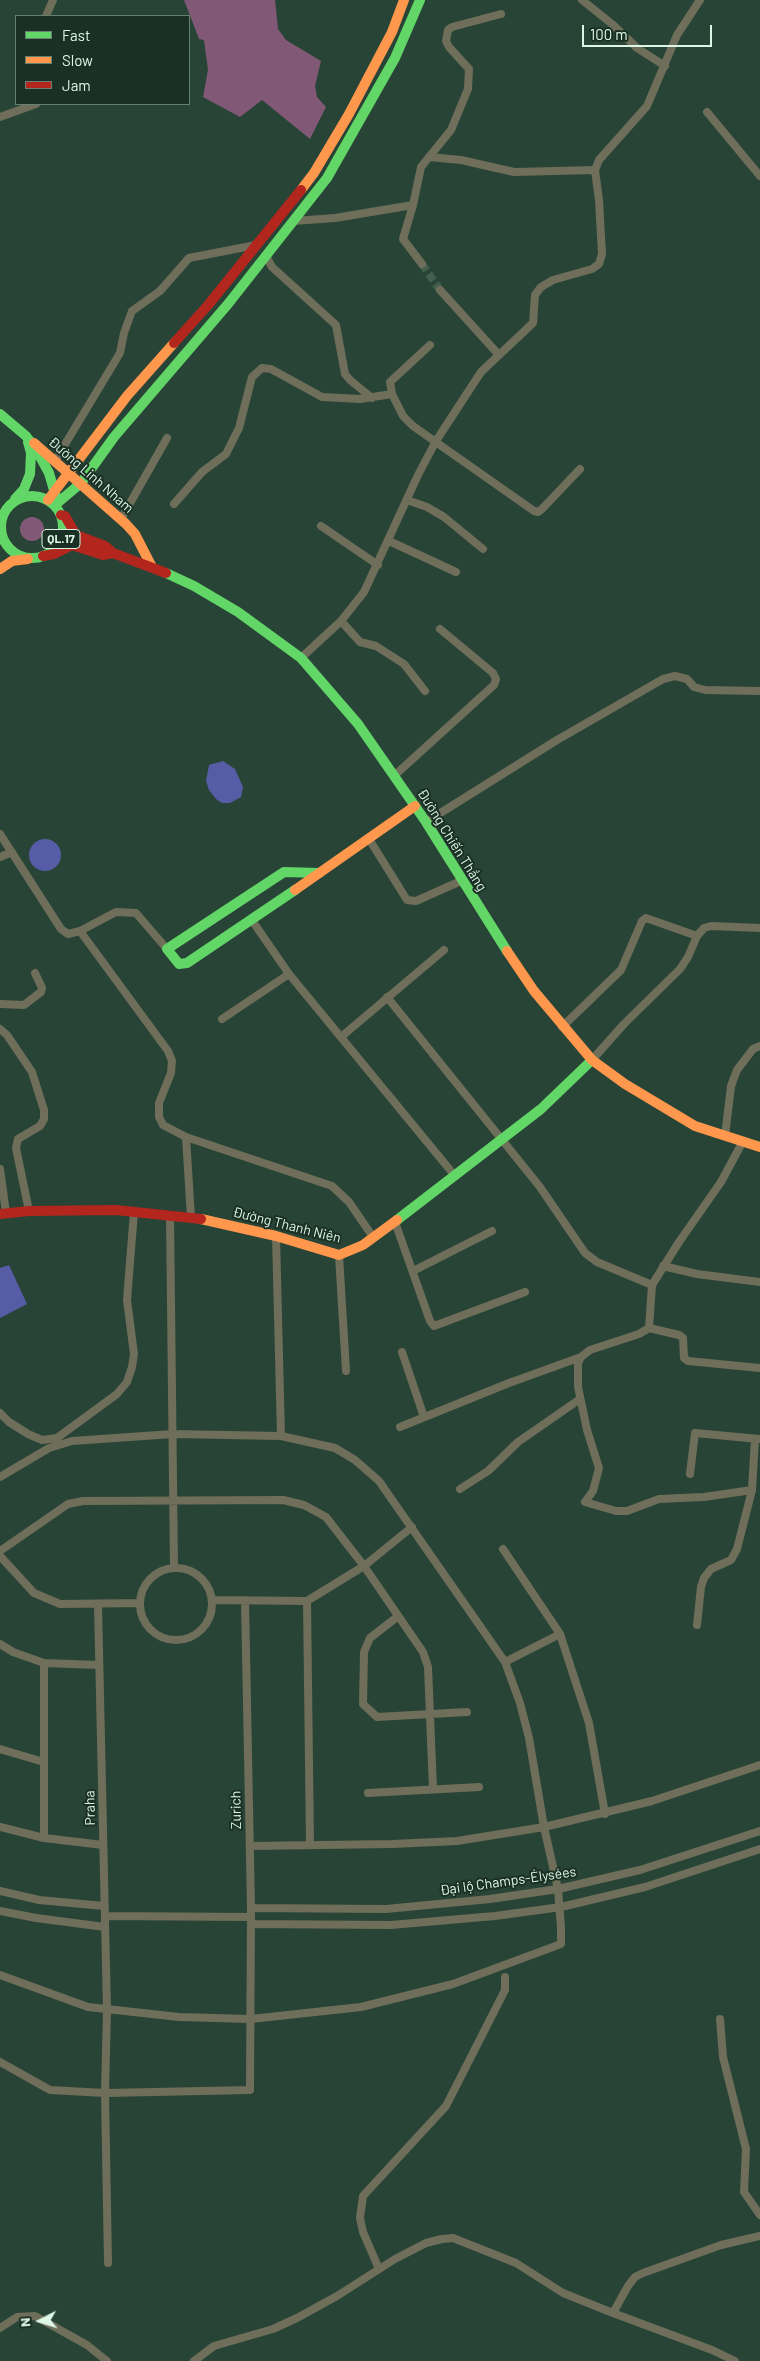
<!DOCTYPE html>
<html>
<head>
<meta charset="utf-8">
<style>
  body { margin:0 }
  #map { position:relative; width:760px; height:2361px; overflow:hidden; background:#284436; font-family:Barlow,sans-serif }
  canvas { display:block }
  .legend { position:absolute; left:15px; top:15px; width:175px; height:90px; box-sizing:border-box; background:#1b3024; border:1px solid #688072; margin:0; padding:6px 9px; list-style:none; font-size:15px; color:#dcf7e6 }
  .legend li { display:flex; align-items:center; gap:10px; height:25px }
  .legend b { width:25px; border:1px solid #688072 }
  .north { position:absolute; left:15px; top:2296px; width:50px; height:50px; -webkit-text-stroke:4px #1b3024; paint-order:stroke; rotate:265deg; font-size:14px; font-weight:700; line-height:20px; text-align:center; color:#dcf7e6 }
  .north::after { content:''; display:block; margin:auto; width:18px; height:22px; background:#dcf7e6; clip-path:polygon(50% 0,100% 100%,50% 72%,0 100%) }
  .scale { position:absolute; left:582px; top:25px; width:130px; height:22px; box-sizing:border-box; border:2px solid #dcf7e6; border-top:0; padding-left:6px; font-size:15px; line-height:18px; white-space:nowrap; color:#dcf7e6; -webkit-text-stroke:4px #1b3024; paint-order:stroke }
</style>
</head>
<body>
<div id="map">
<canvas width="760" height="2361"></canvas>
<ul class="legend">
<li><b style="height:6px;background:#63d668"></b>Fast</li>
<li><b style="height:6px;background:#ff974d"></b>Slow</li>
<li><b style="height:6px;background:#b3261e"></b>Jam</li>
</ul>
<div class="north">N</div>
<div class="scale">100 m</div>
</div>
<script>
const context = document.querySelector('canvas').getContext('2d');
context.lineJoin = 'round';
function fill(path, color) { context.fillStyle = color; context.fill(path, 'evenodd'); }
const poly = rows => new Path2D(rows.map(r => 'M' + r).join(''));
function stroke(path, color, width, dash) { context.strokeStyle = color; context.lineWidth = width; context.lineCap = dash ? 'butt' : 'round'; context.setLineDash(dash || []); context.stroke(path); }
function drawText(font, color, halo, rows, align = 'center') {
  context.font = font + ' Barlow,sans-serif'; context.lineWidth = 4; context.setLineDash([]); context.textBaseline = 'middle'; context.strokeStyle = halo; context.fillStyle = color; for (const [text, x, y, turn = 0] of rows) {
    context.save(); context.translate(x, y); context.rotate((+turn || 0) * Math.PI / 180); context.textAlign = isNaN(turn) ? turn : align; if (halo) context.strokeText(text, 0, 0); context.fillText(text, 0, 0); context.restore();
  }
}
const green = poly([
  [184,0,275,0,278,29,286,40,321,61,315,86,317,97,326,107,310,139,262,100,240,117,203,97,208,70,204,40,199,39],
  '20 529a12 12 0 1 1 24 0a12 12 0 1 1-24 0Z'
]);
const water = poly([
  [223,761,235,769,243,787,241,797,230,803,222,803,216,799,209,790,206,781,209,765],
  '29 855a16 16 0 1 1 32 0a16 16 0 1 1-32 0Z',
  [9,1265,27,1304,0,1318,0,1268]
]);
const streetTunnel = poly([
  [422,264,440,290]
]);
const street = poly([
  [582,0,612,24,637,48,665,66],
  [46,16,53,0],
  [707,112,760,176],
  [0,117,36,104],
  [429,157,461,160,514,172,595,170],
  [413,205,421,167,451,130,468,89,469,69,449,47,446,41,448,30,452,27,501,14],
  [294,221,335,218,413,205,403,239,422,264],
  [266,256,272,267,336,325,345,374,350,380,372,398],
  [440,290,499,355],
  [430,345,390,382,392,394,403,416,413,426,534,511,538,512,542,509,580,469],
  [55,461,120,353,124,333,132,311,160,291,189,258,256,245],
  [407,500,427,507,444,517,483,549],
  [174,504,202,472,226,454,239,428,252,377,262,368,271,369,322,397,360,399,392,394],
  [121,519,167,438],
  [321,526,378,565],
  [389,541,456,572],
  [341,621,360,642,376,646,404,664,425,691],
  [301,658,341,621,364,592,418,475,436,441,481,372,533,323,535,295,541,287,553,280,592,269,599,264,602,254,599,200,595,170,599,160,647,106,677,35,700,0],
  [395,775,494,685,496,679,493,673,440,629],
  [426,822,557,740,663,679,675,676,687,679,694,687,705,690,760,691],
  [0,834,61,929,68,934,80,931,168,1051,172,1061,171,1073,159,1103,159,1117,163,1125,186,1137,332,1186,349,1202,373,1237],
  [369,839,407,900,416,901,461,881],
  [0,857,12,852],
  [251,919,289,974,455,1176],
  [80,931,116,912,136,913,167,949],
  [387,997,540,1187,585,1253,597,1262,652,1285],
  [1,1004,24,1005,41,992,42,988,35,973],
  [222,1019,289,974],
  [562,1027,621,970,642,921,646,918,697,936],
  [0,1029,7,1035,32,1072,44,1110,44,1119,40,1126,18,1139,16,1148,29,1211],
  [341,1037,444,950],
  [592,1060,624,1024,680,969,688,957,697,936,704,928,711,926,760,928],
  [725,1136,731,1086,737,1070,753,1049,760,1046],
  [186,1137,191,1217],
  [742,1143,721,1182,679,1242,652,1285,649,1328,639,1334,590,1350,581,1357,578,1363,578,1387,587,1430,599,1468,593,1491,585,1502,616,1511,627,1511,659,1499,704,1497,752,1490],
  [0,1169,6,1213],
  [170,1215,174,1568],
  [395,1222,430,1321,434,1326,525,1292],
  [276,1236,281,1436],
  [339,1255,346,1371],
  [663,1266,697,1274,760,1282],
  [413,1271,492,1231],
  [649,1328,679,1335,683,1338,684,1358,688,1361,760,1368],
  [402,1352,424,1417],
  [0,1413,9,1422,28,1434,42,1440,57,1438,117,1394,127,1382,132,1367,134,1354,127,1300,134,1212],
  [400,1427,509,1383,581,1357],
  [690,1474,695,1433,759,1439],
  [0,1477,49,1448,72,1441,173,1434,281,1436,335,1448,355,1460,379,1481,505,1662,520,1703,529,1738,544,1827,558,1889,561,1927,561,1944,453,1984,361,2007,251,2019,179,2017,88,2007,0,1975],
  [460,1489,488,1471,518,1442,580,1399],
  [503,1549,560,1634,589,1723,605,1814],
  [0,1551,68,1504,83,1501,283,1500,304,1505,326,1517,364,1566,423,1652,428,1667,433,1789],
  [0,1556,34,1593,60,1604,140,1603],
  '140 1604a36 36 0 1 1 72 0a36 36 0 1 1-72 0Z',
  [212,1600,307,1601,364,1566,412,1527],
  [307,1601,310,1844],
  [98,1605,107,2010,105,2093,108,2263],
  [397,1617,370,1638,364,1652,363,1704,377,1717,467,1712],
  [697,1625,701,1587,704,1578,711,1569,731,1560,737,1549,752,1490,755,1439],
  [0,1644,13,1652,44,1663,99,1665],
  [505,1662,560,1634],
  [44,1663,44,1838],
  [0,1749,44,1762],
  [368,1793,479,1787],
  [0,1827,44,1838,103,1845],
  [250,1846,392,1844,457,1841,544,1827,652,1801,760,1765],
  [0,1891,39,1900,104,1906],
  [251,1908,386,1909,490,1899,558,1889,640,1870,760,1831],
  [0,1911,36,1918,105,1927],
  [105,1916,251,1917],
  [251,1924,391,1925,495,1916,561,1907,645,1887,760,1849],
  [720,2019,723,2057,746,2149,744,2192,760,2215],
  [0,2062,50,2090,105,2093,250,2090,251,1908,245,1601],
  [379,2269,363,2232,360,2218,363,2196,446,2106,505,1990,505,1977],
  [613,2313,712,2350,735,2361],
  [0,2328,17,2317,35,2316,87,2345,107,2361],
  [194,2361,214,2346,273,2329,297,2318,337,2296,395,2259,426,2243,442,2239,453,2238,516,2263,563,2293,613,2313,628,2286,635,2277,643,2273,721,2245,760,2236]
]);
const fast = poly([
  [0,414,26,436,36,449,49,473,56,497],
  '1 527a31 31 0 1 1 62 0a31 31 0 1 1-62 0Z',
  [15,499,24,489,30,474,31,453,28,442],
  [55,505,81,483,114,437,228,304,327,178,395,58,420,0],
  [166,573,194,586,238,612,301,658,358,724,426,822,507,951],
  [295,890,187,963,179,964,167,949,284,872,319,873],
  [397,1220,541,1109,592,1060]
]);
const slow = poly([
  [301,190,314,173,349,114,392,32,404,0],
  [34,443,126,524,135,534,152,567],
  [48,500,127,396,174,343],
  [0,569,12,561,28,559],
  [295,890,415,806],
  [507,951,534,991,592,1060,625,1084,695,1126,760,1147],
  [201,1219,276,1236,339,1255,363,1245,397,1220]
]);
const jam = poly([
  [174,343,209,304,301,190],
  [61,515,65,516,76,535,105,546,113,553,166,573],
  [43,556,54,554,72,545,103,555,113,553],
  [0,1214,29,1211,116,1210,201,1219]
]);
const shields = [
  [61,539,38]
];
const shieldNames = [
  ["QL.17",61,539]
];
const streetNames = [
  ["Đường Linh Nham",91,475,41],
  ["Đường Chiến Thắng",452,840,58],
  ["Đường Thanh Niên",287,1225,14],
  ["Praha",90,1808,-91],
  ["Zurich",236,1810,-91],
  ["Đại lộ Champs-Élysées",508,1881,-8]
];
fill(green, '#815976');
fill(water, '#565da6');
stroke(streetTunnel, '#435f50', 8, [8, 4]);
stroke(street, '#6f6e5a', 8);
stroke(fast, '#63d668', 10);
stroke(slow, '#ff974d', 10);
stroke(jam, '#b3261e', 10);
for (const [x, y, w] of shields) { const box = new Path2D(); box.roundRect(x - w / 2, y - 9.5, w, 19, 4); context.fillStyle = '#1b3024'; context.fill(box); stroke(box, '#dcf7e6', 1); }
drawText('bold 12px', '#dcf7e6', null, shieldNames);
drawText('14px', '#dcf7e6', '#1b3024', streetNames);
</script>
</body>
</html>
